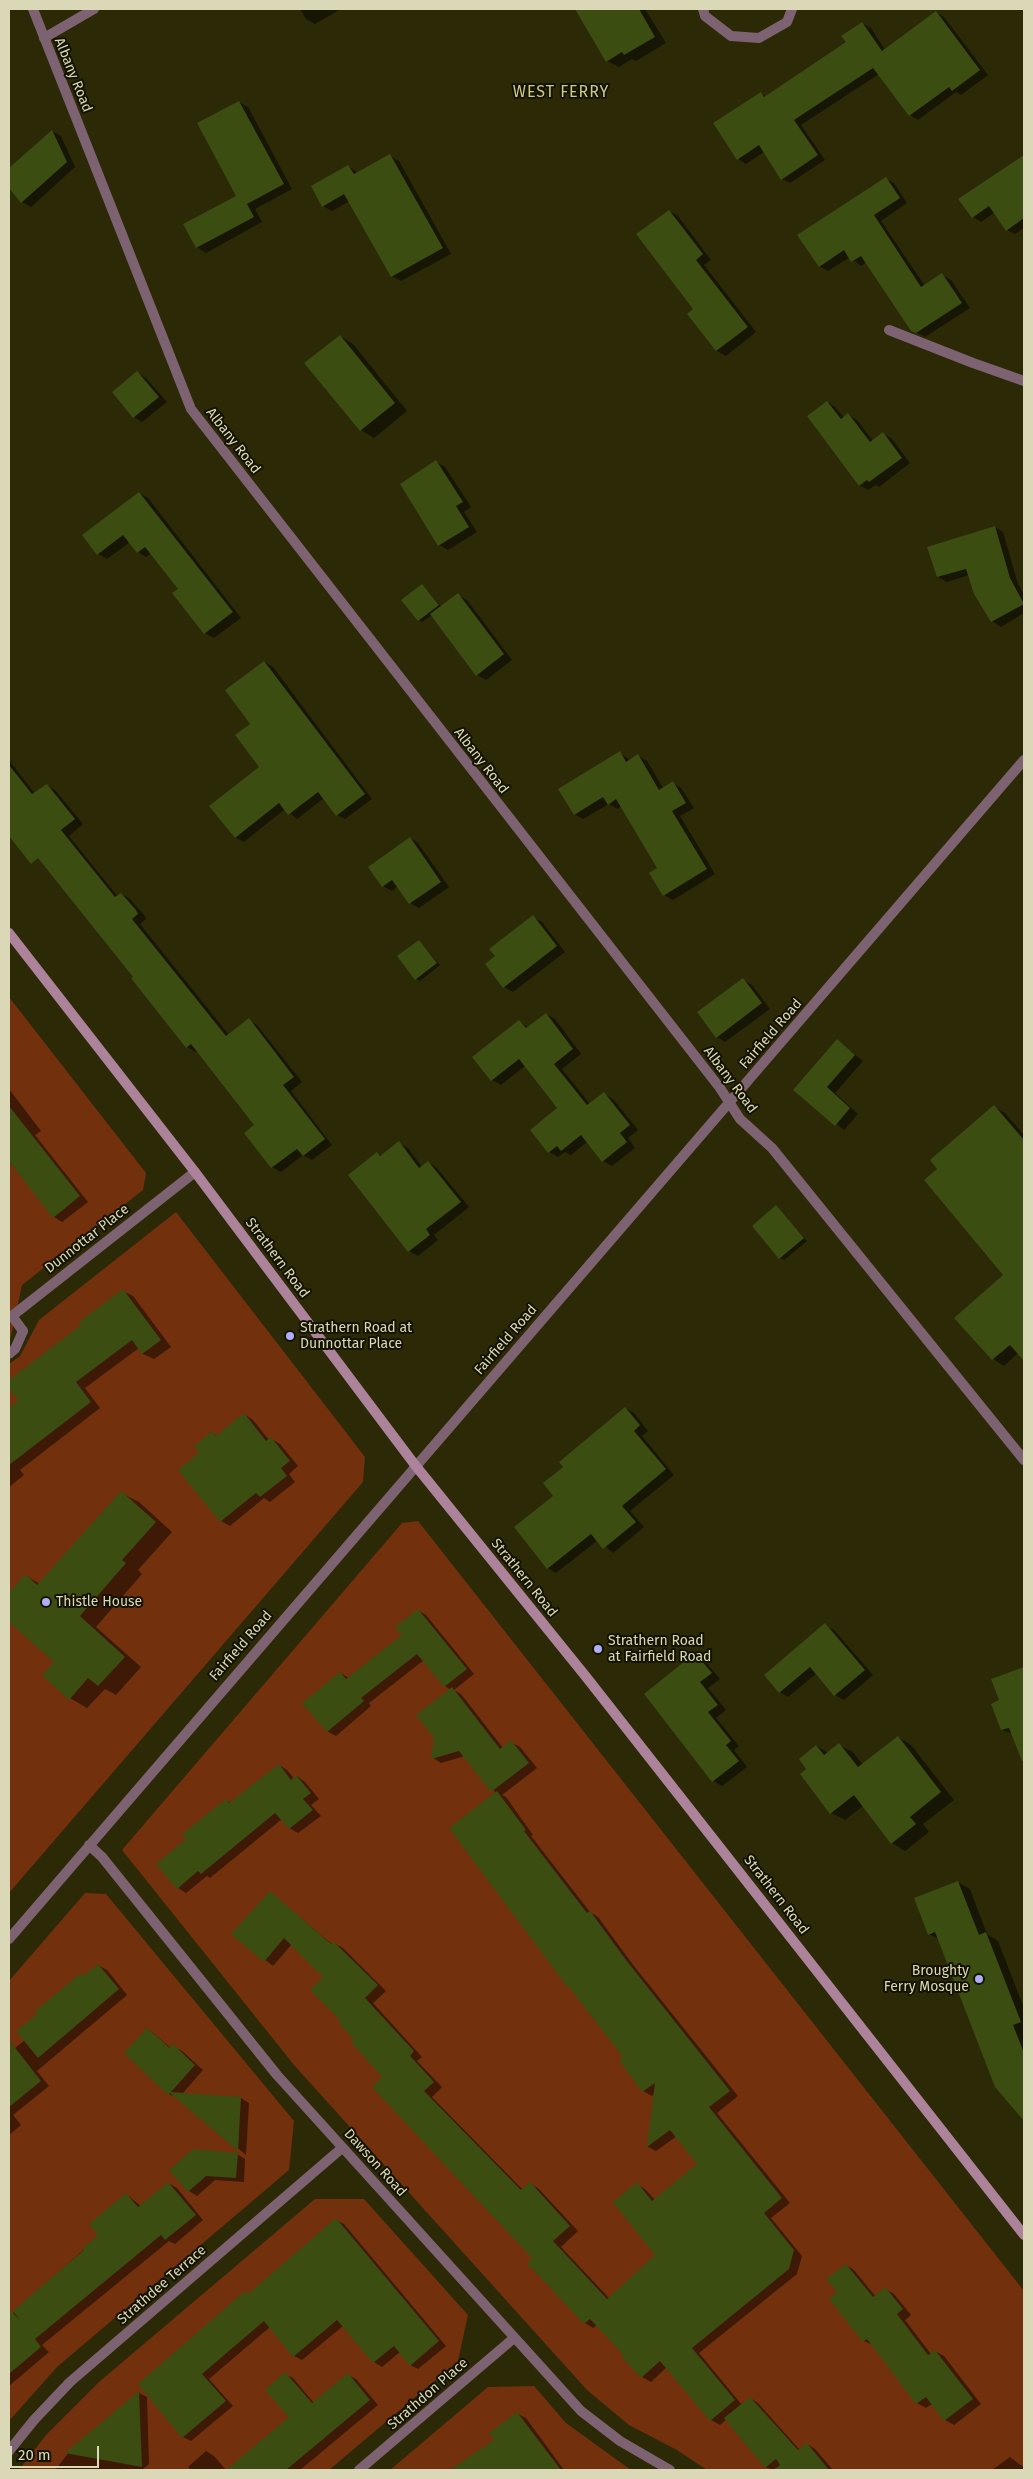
<!DOCTYPE html>
<html>
<head>
<meta charset="utf-8">
<style>
  body { margin:0 }
  #map { position:relative; width:1033px; height:2479px; overflow:hidden; background:#2c2906; font-family:"Fira Sans",sans-serif }
  canvas { display:block }
  .frame { position:absolute; inset:0; border:10px solid #dad8b7; pointer-events:none }
  .scale { position:absolute; left:10px; top:2446px; width:89px; height:22px; box-sizing:border-box; border:2px solid #dad8b7; border-top:0; padding-left:6px; font-size:15px; line-height:18px; white-space:nowrap; color:#dad8b7; -webkit-text-stroke:4px #141200; paint-order:stroke }
</style>
</head>
<body>
<div id="map">
<canvas width="1033" height="2479"></canvas>
<div class="frame"></div>
<div class="scale">20 m</div>
</div>
<script>
const context = document.querySelector('canvas').getContext('2d');
context.lineJoin = 'round';
function fill(path, color) { context.fillStyle = color; context.fill(path, 'evenodd'); }
const poly = rows => new Path2D(rows.map(r => 'M' + r).join(''));
function stroke(path, color, width, dash) { context.strokeStyle = color; context.lineWidth = width; context.lineCap = dash ? 'butt' : 'round'; context.setLineDash(dash || []); context.stroke(path); }
function drawText(font, color, halo, rows, align = 'center') {
  context.font = font + ' "Fira Sans",sans-serif'; context.lineWidth = 4; context.setLineDash([]); context.textBaseline = 'middle'; context.strokeStyle = halo; context.fillStyle = color; for (const [text, x, y, turn = 0] of rows) {
    context.save(); context.translate(x, y); context.rotate((+turn || 0) * Math.PI / 180); context.textAlign = isNaN(turn) ? turn : align; if (halo) context.strokeText(text, 0, 0); context.fillText(text, 0, 0); context.restore();
  }
}
const green = poly([
  [9,997,146,1173,143,1190,22,1285,9,1345],
  [176,1212,365,1457,363,1482,9,1893,9,1364,20,1356,39,1320],
  [418,1521,1024,2291,1024,2470,707,2470,677,2450,629,2425,587,2390,294,2065,122,1850,402,1523],
  [85,1893,106,1894,294,2121,289,2170,57,2367,9,2421,9,1981],
  [315,2199,364,2199,468,2315,458,2361,329,2470,19,2470,46,2435,99,2382],
  [534,2386,566,2423,631,2470,390,2470,488,2387]
]);
const shadow = poly([
  [300,9,341,9,315,24,306,19],
  [576,9,645,9,666,43,636,61,632,59,619,67,607,61],
  [936,12,944,17,988,75,961,95,956,92,918,120,910,115,879,74,801,125,825,160,790,183,782,179,764,152,746,164,738,159,761,93,767,97,847,43,862,23,871,28,885,50],
  [239,102,248,107,292,189,255,209,262,222,206,253,197,247,237,196],
  [52,131,61,136,75,167,31,207,22,202,9,187,9,170],
  [390,156,399,161,451,254,401,281,392,276,350,201,332,211,323,206,348,166,358,173],
  [1024,157,1024,228,1015,234,1007,230,995,212,981,222,973,217,960,200],
  [886,179,894,183,907,203,881,221,925,286,942,275,951,280,970,308,925,337,912,330,867,262,861,266,850,257,828,271,819,266],
  [669,211,678,216,711,260,704,265,756,332,726,356,717,351,689,314,695,310],
  [340,336,353,344,407,411,374,438,361,430,306,363],
  [138,373,146,378,167,402,142,422,134,417],
  [828,402,836,408,844,418,848,415,857,420,873,441,884,434,892,439,910,463,879,487,876,485,868,490,859,485],
  [436,462,445,467,471,507,464,512,477,532,448,550,439,545],
  [139,493,148,498,241,618,214,638,205,633,174,593,179,589,152,553,146,557,138,552,130,542,107,559,98,554],
  [995,527,1003,532,1018,584,1024,595,1024,613,1001,627,992,621,975,593,969,575,947,582,938,577],
  [422,585,442,607,458,595,467,600,512,660,486,680,477,675,432,615,422,622,418,620],
  [265,662,273,667,372,799,345,819,337,815,324,798,297,819,285,809,244,842,235,837,261,767,252,724],
  [620,753,630,760,638,756,647,761,663,788,673,783,681,788,694,808,680,816,715,874,673,900,664,895,659,868,622,806,617,809,609,804,583,819,574,814],
  [9,760,35,794,47,785,55,790,83,824,69,836,118,897,121,894,130,899,145,916,146,919,140,924,229,1035,249,1020,257,1025,302,1082,291,1091,332,1145,312,1160,303,1155,281,1172,272,1167,245,1133,256,1125,198,1051,196,1052,187,1047,9,817],
  [410,838,418,843,449,887,419,908,410,903,398,886,392,891,383,886],
  [533,917,542,922,565,952,513,992,504,987,496,956],
  [419,941,440,965,420,981,416,979],
  [743,980,752,985,770,1009,725,1042,717,1037],
  [546,1014,555,1019,581,1054,562,1069,590,1104,604,1094,613,1099,638,1130,628,1138,635,1148,612,1166,603,1161,587,1142,571,1155,565,1152,558,1157,549,1152,532,1130,559,1108,526,1065,501,1085,492,1080,519,1022,528,1027],
  [838,1041,863,1061,835,1093,858,1114,844,1130,795,1090],
  [9,1089,41,1131,35,1135,88,1202,62,1222,54,1217,9,1161],
  [994,1107,1005,1113,1024,1135,1024,1359,1018,1353,1004,1366,993,1359,956,1318,1004,1275,939,1169],
  [399,1143,408,1148,422,1167,428,1162,437,1168,469,1207,434,1235,438,1240,418,1256,409,1251,349,1175,377,1153,382,1156],
  [776,1206,807,1241,784,1260,780,1258],
  [123,1291,133,1296,171,1347,154,1359,143,1354,139,1348,85,1388,100,1408,20,1470,24,1475,9,1487,9,1410,20,1401,9,1386,9,1381,83,1325],
  [625,1408,634,1413,648,1431,642,1436,674,1475,630,1511,644,1527,613,1553,598,1540,556,1573,548,1568,555,1496,565,1467],
  [244,1414,253,1420,269,1440,272,1439,280,1444,298,1466,289,1474,295,1482,270,1502,264,1498,230,1526,221,1521,201,1453,212,1433,217,1436],
  [121,1493,139,1502,172,1532,138,1570,142,1574,96,1627,141,1667,116,1695,105,1689,87,1708,70,1698,56,1662,9,1621,9,1594,26,1576,40,1584],
  [418,1610,426,1615,474,1674,454,1690,461,1694,503,1748,511,1742,520,1747,537,1768,502,1795,506,1797,533,1835,531,1836,590,1912,598,1917,634,1966,738,2096,717,2113,790,2203,771,2218,802,2256,797,2274,699,2353,742,2405,750,2398,758,2403,800,2450,807,2444,815,2449,833,2470,786,2470,782,2465,772,2470,766,2467,727,2419,720,2425,711,2420,667,2367,651,2382,642,2377,622,2356,625,2354,597,2325,593,2328,585,2323,529,2263,534,2258,384,2077,342,2020,325,1977,292,1944,273,1966,233,1934,270,1893,333,1945,334,1943,343,1948,386,1991,373,2003,422,2057,417,2061,442,2087,432,2097,523,2190,531,2184,539,2189,578,2231,561,2247,609,2298,656,2255,637,2184,645,2189,655,2200,699,2164,677,2136,656,2151,648,2147,654,2094,652,2096,643,2091,625,2057,573,1990,569,1987,496,1793,465,1756,441,1763,433,1758,451,1690,445,1686,424,1660,369,1703,371,1706,336,1736,327,1731,340,1673,349,1678,404,1636],
  [825,1625,834,1630,873,1675,844,1700,835,1695,817,1673,788,1697,780,1692],
  [696,1655,704,1660,720,1679,708,1688,726,1710,716,1718,739,1746,734,1750,747,1767,722,1786,713,1781,646,1694],
  [1024,1668,1024,1750,1019,1747,1014,1734,1002,1730,1001,1701,993,1680],
  [898,1737,911,1745,954,1800,923,1824,929,1832,905,1851,892,1843,863,1806,845,1820,831,1813,808,1769,817,1746,828,1753,839,1745,853,1752,863,1765],
  [279,1765,287,1770,294,1779,297,1776,305,1782,319,1799,311,1805,321,1816,298,1833,289,1828,282,1819,210,1878,207,1876,186,1893,178,1888,188,1839,226,1801,231,1803],
  [958,1882,970,1889,987,1934,998,1941,1024,2008,1024,2119,996,2086,940,1940,929,1934],
  [98,1965,107,1970,127,1995,37,2071,49,2086,13,2115,21,2125,9,2135,9,2053,25,2040,84,1977],
  [148,2029,171,2048,173,2046,182,2051,203,2070,182,2094,241,2098,249,2103,246,2155,178,2098,169,2094],
  [237,2154,245,2159,244,2182,215,2180,197,2196,189,2191,171,2170],
  [168,2183,177,2188,203,2220,175,2244,169,2241,42,2345,49,2352,9,2386,9,2317,100,2235,126,2194,141,2206],
  [336,2220,344,2224,446,2346,418,2369,410,2365,400,2352,382,2367,374,2362,343,2326,302,2360,294,2356,270,2327,209,2379,233,2406,191,2441,183,2437,140,2384,249,2295],
  [846,2265,854,2270,876,2297,885,2289,894,2294,911,2315,905,2320,931,2354,935,2351,944,2356,981,2404,954,2425,945,2420,932,2404,926,2408,917,2403,873,2345,864,2341,839,2293],
  [285,2374,293,2378,314,2403,348,2375,356,2379,378,2405,300,2470,228,2470,291,2417],
  [139,2393,147,2397,149,2464,142,2470,55,2470,70,2451],
  [518,2414,526,2418,564,2470,452,2470,495,2440],
  [206,2451,214,2456,226,2470,191,2470,188,2467],
  [1010,2457,1022,2466,1024,2465,1024,2470,992,2470]
]);
const building = poly([
  [575,9,639,9,655,37,624,55,622,52,606,62],
  [936,11,980,70,952,91,949,87,909,116,873,68,794,120,818,155,781,180,759,145,737,160,713,123,761,92,764,97,846,42,841,36,862,22,882,51],
  [239,101,284,184,247,204,254,217,196,248,183,224,236,196,197,123],
  [52,130,67,162,21,203,9,188,9,168],
  [390,154,443,248,391,277,344,194,322,207,311,186,348,165,354,174],
  [1024,155,1024,218,1006,231,989,206,972,218,958,199],
  [886,177,900,198,874,215,921,287,942,273,962,303,916,333,911,331,861,256,851,262,844,250,819,267,797,235],
  [669,210,703,254,696,260,748,327,716,351,687,314,693,309,636,234],
  [340,335,395,403,360,431,304,363],
  [137,371,159,397,133,418,112,392],
  [827,401,841,419,848,413,870,442,883,432,902,458,869,482,867,480,859,486,807,416],
  [436,460,463,502,456,506,469,527,438,546,400,484],
  [139,492,233,612,204,634,172,593,178,589,145,547,137,553,123,535,97,555,82,535],
  [995,526,1010,578,1024,604,991,622,974,594,966,569,937,577,927,547],
  [422,584,439,605,418,621,401,600],
  [458,593,504,654,476,676,430,614],
  [264,661,365,794,336,816,318,792,288,815,279,803,235,838,209,806,259,767,235,735,250,724,225,690],
  [620,751,626,762,638,754,659,790,673,781,686,803,672,811,707,869,663,896,649,873,657,868,616,799,608,805,603,797,574,815,558,789],
  [9,765,32,794,47,784,75,819,61,830,115,897,121,893,136,910,138,914,132,919,226,1036,249,1018,294,1077,283,1085,325,1139,303,1156,297,1149,271,1168,244,1133,254,1125,191,1044,186,1048,131,978,133,977,38,858,31,864,9,836],
  [410,837,441,882,409,904,392,880,382,887,368,867],
  [533,915,557,946,503,988,485,964,495,956,489,949],
  [419,940,437,963,415,980,397,956],
  [743,978,762,1003,716,1038,697,1012],
  [546,1013,573,1049,554,1064,587,1105,604,1092,630,1125,620,1133,627,1142,602,1162,581,1135,561,1151,557,1146,548,1153,530,1130,557,1108,519,1059,491,1081,472,1057,519,1020,526,1028],
  [837,1039,855,1055,827,1087,850,1108,835,1126,793,1090],
  [994,1105,1024,1140,1024,1361,1010,1345,992,1360,954,1318,1003,1275,924,1180,937,1169,930,1160],
  [9,1106,80,1196,53,1218,9,1161],
  [399,1141,419,1168,428,1161,461,1202,426,1229,430,1235,408,1252,348,1175,377,1152,380,1156],
  [776,1205,804,1238,779,1259,752,1226],
  [123,1289,161,1340,142,1354,132,1340,76,1382,91,1402,9,1465,9,1408,18,1401,9,1388,9,1380,81,1325,79,1322],
  [625,1407,640,1425,634,1431,666,1469,622,1506,636,1522,603,1549,591,1534,547,1569,514,1527,553,1496,543,1483,563,1467,559,1462],
  [244,1413,266,1441,271,1437,290,1461,281,1468,287,1476,260,1497,256,1493,220,1522,178,1470,199,1453,194,1446,212,1431,216,1436],
  [121,1491,156,1522,122,1560,126,1563,80,1616,125,1657,98,1686,88,1678,69,1700,42,1675,54,1662,9,1622,9,1593,25,1574,37,1585],
  [418,1609,467,1669,444,1687,417,1654,361,1698,364,1701,327,1732,302,1703,340,1672,346,1679,402,1635,395,1627],
  [825,1623,865,1670,834,1696,810,1667,779,1693,764,1675],
  [695,1653,712,1673,700,1682,718,1705,708,1712,731,1741,726,1745,739,1761,712,1782,644,1694],
  [1024,1667,1024,1761,1022,1761,1009,1728,1001,1730,991,1704,999,1700,991,1679],
  [452,1687,500,1749,511,1740,529,1763,491,1792,459,1751,431,1759,434,1738,416,1715],
  [898,1736,941,1792,910,1817,916,1824,891,1844,854,1795,830,1814,800,1774,806,1769,799,1759,816,1745,824,1755,839,1743,858,1767],
  [279,1764,291,1780,296,1775,311,1793,303,1799,313,1810,289,1829,275,1813,201,1874,198,1871,177,1889,156,1864,186,1839,182,1834,226,1799,229,1803],
  [497,1791,526,1830,524,1831,587,1913,590,1911,626,1960,730,2091,709,2107,782,2198,764,2213,794,2250,789,2269,692,2348,735,2400,710,2421,660,2361,641,2378,621,2356,623,2354,590,2319,584,2324,527,2263,532,2258,372,2087,382,2077,351,2042,354,2040,338,2022,340,2020,310,1990,323,1977,284,1938,264,1962,231,1934,270,1891,331,1944,334,1942,378,1985,365,1998,414,2051,410,2056,434,2082,424,2091,521,2190,530,2182,570,2226,553,2241,607,2299,655,2255,613,2202,637,2182,652,2201,697,2164,670,2130,647,2147,655,2083,642,2092,619,2060,623,2057,569,1987,568,1988,449,1828],
  [958,1881,979,1935,986,1932,1021,2022,1013,2025,1024,2053,1024,2121,995,2087,935,1932,928,1935,914,1898],
  [98,1964,119,1989,38,2058,16,2031,37,2014,35,2011,81,1973,83,1976],
  [147,2028,170,2048,173,2044,195,2065,171,2092,241,2097,238,2151,170,2093,168,2095,124,2053],
  [9,2040,41,2081,9,2107],
  [193,2149,238,2153,236,2178,206,2176,188,2192,169,2170],
  [168,2182,196,2215,165,2240,161,2235,35,2339,41,2347,9,2374,9,2309,20,2320,13,2311,84,2250,82,2249,98,2235,89,2224,126,2193,138,2207],
  [336,2218,439,2341,410,2366,394,2346,373,2363,337,2320,293,2357,264,2321,202,2374,226,2401,182,2438,138,2384,245,2291,248,2294],
  [846,2264,873,2297,885,2287,903,2309,897,2314,928,2355,935,2350,973,2399,944,2421,926,2397,916,2404,867,2339,863,2342,829,2299,837,2292,826,2279],
  [285,2372,312,2403,348,2373,370,2400,286,2470,226,2470,289,2417,265,2390],
  [139,2391,142,2467,65,2453],
  [750,2397,798,2450,807,2443,829,2470,774,2470,780,2465,776,2459,765,2468,724,2418],
  [517,2412,561,2470,450,2470,494,2440,489,2433]
]);
const lane = poly([
  [703,9,705,16,731,36,759,38,787,22,792,9],
  [44,38,94,9],
  [889,330,973,363,1024,381],
  [9,1354,15,1349,23,1331]
]);
const street = poly([
  [33,9,191,409,720,1088,740,1119,772,1148,1024,1460],
  [23,1331,12,1316,195,1172],
  [89,1845,102,1857,277,2075,581,2411,620,2441,670,2470],
  [9,1939,1024,760],
  [9,2451,34,2420,70,2382,342,2148],
  [359,2470,514,2338]
]);
const secondary = poly([
  [9,933,195,1172,415,1465,587,1678,1024,2235]
]);
const markers = [
  [290,1336,5,"#afaefa"],
  [46,1602,5,"#afaefa"],
  [598,1649,5,"#afaefa"],
  [979,1979,5,"#afaefa"]
];
const streetNames = [
  ["Albany Road",73,75,68],
  ["Albany Road",233,441,52],
  ["Albany Road",481,761,52],
  ["Fairfield Road",771,1034,-49],
  ["Albany Road",730,1080,53],
  ["Dunnottar Place",87,1239,-38],
  ["Strathern Road",277,1258,53],
  ["Fairfield Road",506,1340,-49],
  ["Strathern Road",524,1578,51],
  ["Fairfield Road",241,1646,-49],
  ["Strathern Road",776,1895,52],
  ["Dawson Road",375,2163,48],
  ["Strathdee Terrace",162,2285,-41],
  ["Strathdon Place",428,2394,-41]
];
const poiNames = [
  ["Strathern Road at",300,1328],
  ["Dunnottar Place",300,1344],
  ["Thistle House",56,1602],
  ["Strathern Road",608,1641],
  ["at Fairfield Road",608,1657],
  ["Broughty",969,1971,"right"],
  ["Ferry Mosque",969,1987,"right"]
];
const quarterNames = [
  ["WEST FERRY",561,93]
];
fill(green, '#73300d');
fill(shadow, '#0007');
fill(building, '#3b4d11');
stroke(lane, '#7d6371', 10);
stroke(street, '#7d6371', 10);
stroke(secondary, '#ac839a', 10);
for (const [x, y, r, color] of markers) { const dot = new Path2D(); dot.arc(x, y, r, 0, 2 * Math.PI); context.fillStyle = color; context.fill(dot); stroke(dot, '#141200', 2); }
drawText('14px', '#dad8b7', '#141200', streetNames);
drawText('14px', '#dad8b7', '#141200', poiNames, 'left');
context.letterSpacing = '1px';
drawText('16px', '#cec987', '#141200', quarterNames);
context.letterSpacing = '0px';
</script>
</body>
</html>
